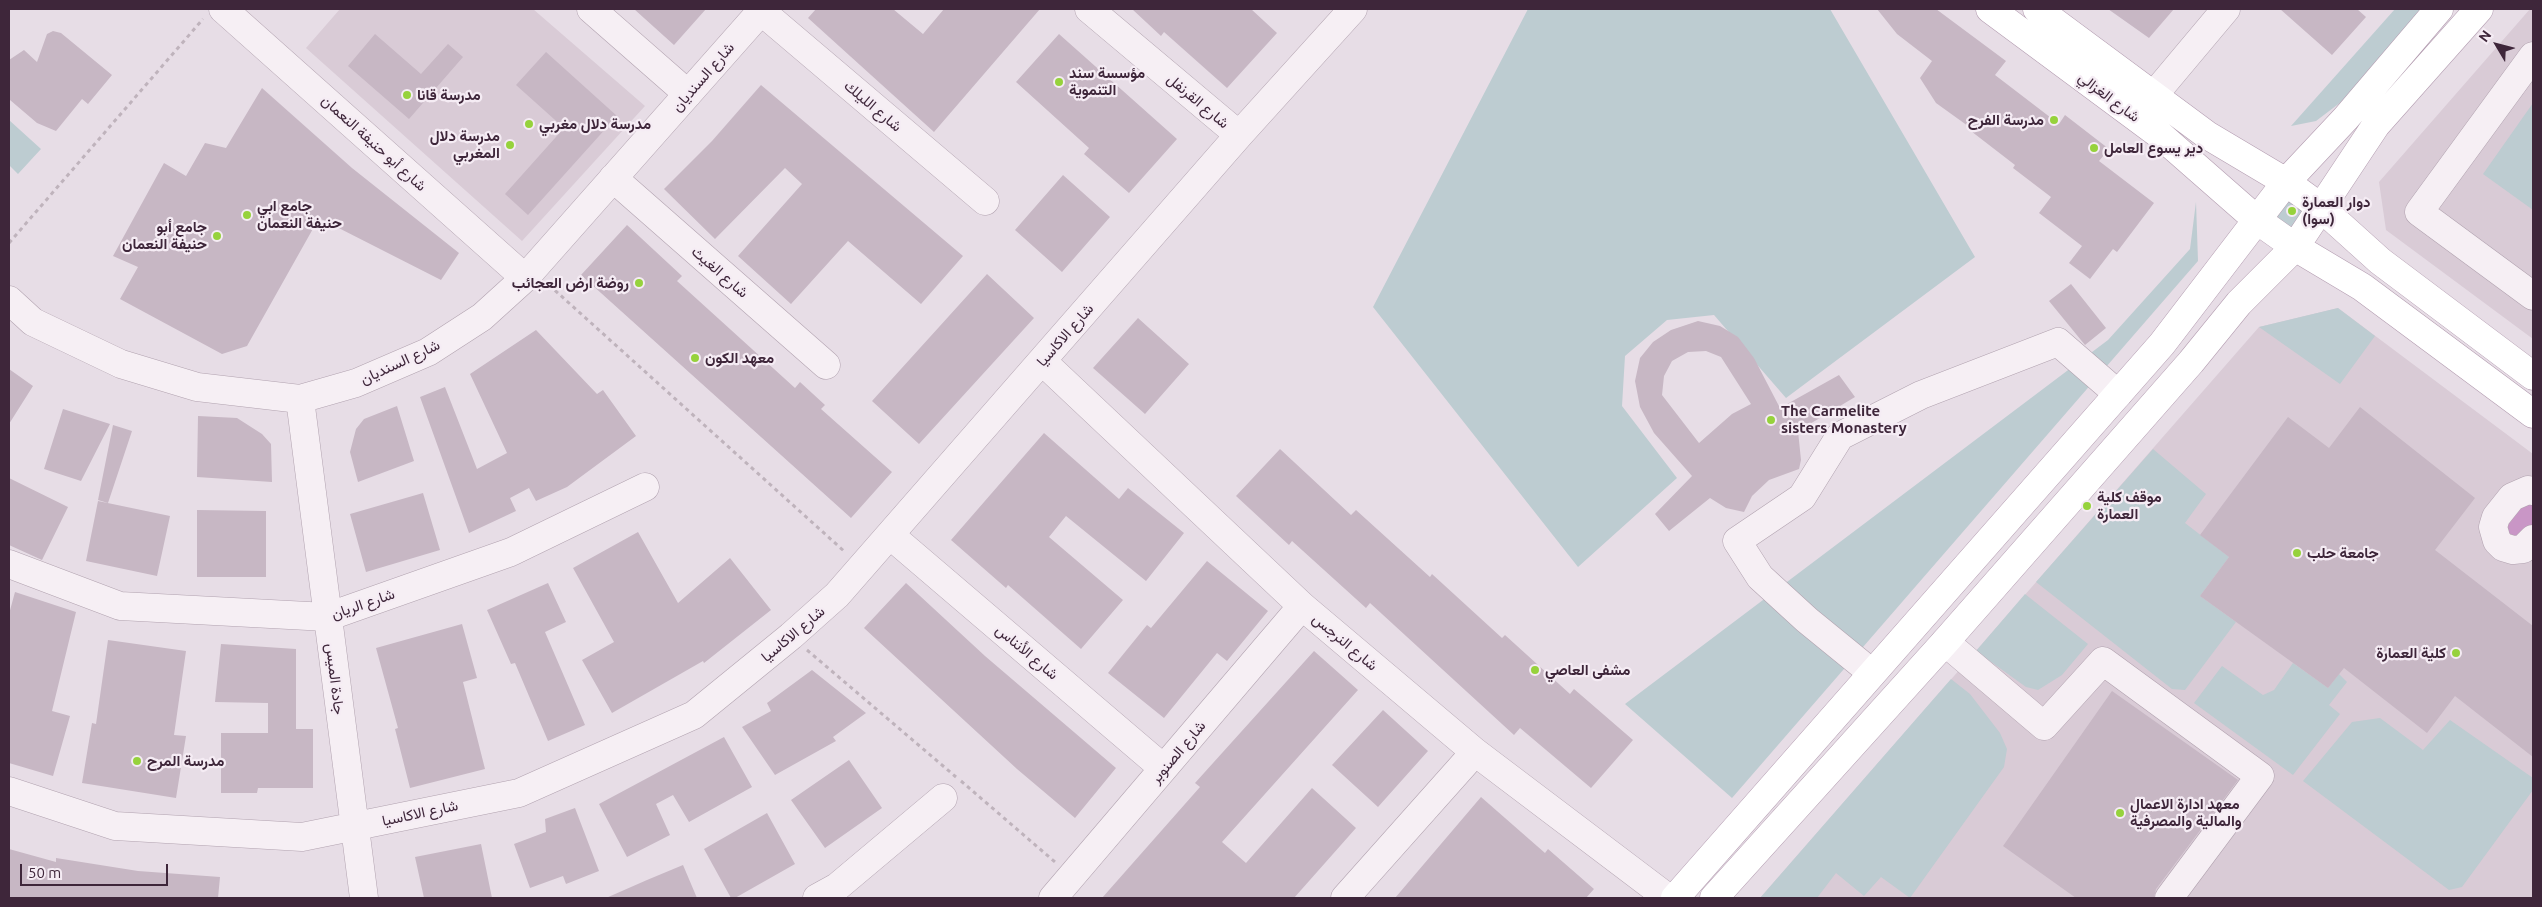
<!DOCTYPE html>
<html>
<head>
<meta charset="utf-8">
<style>
  body { margin:0 }
  #map { position:relative; width:2542px; height:907px; overflow:hidden; background:#e7dde6; font-family:Ubuntu,sans-serif }
  canvas { display:block }
  .frame { position:absolute; inset:0; border:10px solid #3e263a; pointer-events:none }
  .north { position:absolute; left:2472px; top:20px; width:50px; height:50px; -webkit-text-stroke:4px #f5ecf4; paint-order:stroke; rotate:307deg; font-size:14px; font-weight:700; line-height:20px; text-align:center; color:#3e263a }
  .north::after { content:''; display:block; margin:auto; width:18px; height:22px; background:#3e263a; clip-path:polygon(50% 0,100% 100%,50% 72%,0 100%) }
  .scale { position:absolute; left:20px; top:864px; width:148px; height:22px; box-sizing:border-box; border:2px solid #3e263a; border-top:0; padding-left:6px; font-size:15px; line-height:18px; white-space:nowrap; color:#3e263a; -webkit-text-stroke:4px #f5ecf4; paint-order:stroke }
</style>
</head>
<body>
<div id="map">
<canvas width="2542" height="907"></canvas>
<div class="frame"></div>
<div class="north">N</div>
<div class="scale">50 m</div>
</div>
<script>
const context = document.querySelector('canvas').getContext('2d');
context.lineJoin = 'round';
function fill(path, color) { context.fillStyle = color; context.fill(path, 'evenodd'); }
const poly = rows => new Path2D(rows.map(r => 'M' + r).join(''));
function stroke(path, color, width, dash) { context.strokeStyle = color; context.lineWidth = width; context.lineCap = dash ? 'butt' : 'round'; context.setLineDash(dash || []); context.stroke(path); }
function drawText(font, color, halo, rows, align = 'center') {
  context.font = font + ' Ubuntu,Vazirmatn,sans-serif'; context.lineWidth = 4.5; context.setLineDash([]); context.textBaseline = 'middle'; context.strokeStyle = halo; context.fillStyle = color; for (const [text, x, y, turn = 0] of rows) {
    context.save(); context.translate(x, y); context.rotate((+turn || 0) * Math.PI / 180); context.textAlign = isNaN(turn) ? turn : align; if (halo) context.strokeText(text, 0, 0); context.fillText(text, 0, 0); context.restore();
  }
}
const built = poly([
  [340,9,533,9,645,106,522,241,306,48],
  [2530,9,2533,9,2533,339,2386,230,2379,182],
  [2338,308,2533,454,2533,898,1760,898,2259,327]
]);
const green = poly([
  [1528,9,1830,9,1975,257,1786,398,1714,315,1667,320,1625,356,1622,406,1677,478,1578,567,1373,307],
  [2395,9,2421,9,2341,102,2316,121,2291,126],
  [2533,103,2533,210,2483,174],
  [9,120,41,149,18,174,9,165],
  [2311,197,2296,231,2277,224,2274,198],
  [2196,202,2198,261,1732,798,1625,704,2108,340,2190,249],
  [2338,308,2375,336,2340,384,2259,327],
  [2153,449,2206,494,2185,523,2229,557,2200,596,2236,622,2185,690,2172,689,2036,582],
  [2025,594,2088,644,2062,675,2038,690,2026,687,1976,651],
  [2293,663,2328,688,2339,674,2347,682,2329,705,2340,714,2293,775,2194,703,2222,666,2263,695,2274,690],
  [1951,679,1970,694,2000,733,2007,749,2004,767,1910,898,1881,877,1864,896,1836,873,1817,898,1760,898],
  [2380,718,2423,750,2450,720,2533,778,2533,790,2462,887,2449,890,2303,781,2352,722]
]);
const water = poly([
  [2519,499,2533,501,2533,525,2521,540,2501,533]
]);
const building = poly([
  [634,9,706,9,674,45],
  [816,9,893,9,923,34,944,9,1040,9,934,132,808,18],
  [1132,9,1251,9,1277,33,1227,88,1164,32,1161,36],
  [1877,9,1936,9,2006,61,1995,75,2059,124,2065,115,2109,149,2099,161,2154,203,2117,252,2113,249,2090,279,2069,263,2082,246,2039,213,2051,197,2013,168,2015,165,1967,128,1968,126,1936,103,1920,78,1932,61,1897,34],
  [2108,9,2174,9,2149,38],
  [2280,9,2357,9,2366,17,2332,55],
  [53,31,61,33,112,75,88,104,82,99,56,131,37,123,10,100,9,96,9,60,24,50,37,62,47,34],
  [375,34,421,74,448,44,463,57,409,119,348,66],
  [1059,34,1177,139,1129,193,1084,154,1089,148,1016,82],
  [546,52,617,116,528,215,505,194,564,128,516,85],
  [761,85,963,256,921,304,848,241,791,304,738,256,802,184,785,168,715,239,664,189,712,141],
  [262,88,352,168,459,253,441,280,319,218,247,346,222,354,120,299,138,267,113,256,164,163,186,176,205,143,226,148],
  [1063,175,1110,217,1062,272,1015,230],
  [627,225,682,276,677,281,795,388,800,382,825,405,821,409,892,472,851,518,581,275],
  [987,274,1034,318,919,444,872,401],
  [2071,284,2106,328,2085,345,2049,301],
  [1138,318,1189,364,1145,414,1093,368],
  [1698,321,1720,326,1738,337,1754,358,1780,408,1839,375,1855,397,1798,431,1801,460,1799,469,1769,480,1752,496,1744,512,1726,508,1710,498,1669,531,1655,514,1692,476,1654,433,1640,407,1635,381,1640,358,1653,342,1671,330],
  [1706,351,1721,357,1751,404,1732,414,1699,443,1662,395,1664,376,1672,361,1688,352],
  [536,330,597,394,603,390,636,436,567,487,536,501,529,488,510,498,516,511,469,533,420,397,445,387,477,469,507,453,470,374],
  [9,369,33,386,9,424],
  [397,406,414,461,358,482,350,452,356,429,364,419],
  [2360,407,2475,498,2435,550,2533,626,2533,757,2455,696,2427,733,2344,668,2328,688,2200,596,2229,557,2200,535,2288,417,2329,448],
  [63,409,110,424,81,481,44,469],
  [198,416,237,418,262,434,271,444,272,482,197,477],
  [113,425,132,431,108,503,98,500],
  [1044,433,1119,499,1128,488,1184,533,1146,581,1066,516,1049,537,1123,600,1081,649,1008,585,1006,588,951,540],
  [1280,449,1351,515,1356,510,1430,577,1432,574,1502,638,1505,635,1570,694,1574,689,1633,740,1591,788,1520,728,1514,735,1370,603,1366,608,1292,541,1289,545,1236,496],
  [9,478,68,507,42,560,9,545],
  [423,493,440,550,366,572,350,514],
  [98,501,170,516,157,576,86,561],
  [197,510,266,511,266,577,197,577],
  [638,532,678,603,730,558,771,610,704,663,703,661,612,713,582,660,614,642,573,568],
  [1207,561,1268,611,1227,661,1217,653,1164,718,1108,673,1147,625,1151,628],
  [548,583,566,622,545,632,585,725,548,741,515,663,511,664,487,610],
  [906,583,985,656,1116,768,1075,818,1017,769,864,628],
  [15,592,76,612,52,711,70,716,53,776,9,763,9,614],
  [462,624,477,678,463,682,485,769,410,788,395,729,398,728,376,648],
  [108,640,186,651,174,735,186,736,176,798,82,783,92,723,96,724],
  [221,644,296,649,296,729,313,729,313,788,258,788,257,793,221,793,221,733,268,733,268,703,215,702],
  [1314,651,1358,690,1222,842,1246,863,1312,788,1356,828,1294,898,1102,898,1200,787,1195,783],
  [812,670,866,713,833,737,836,741,775,775,742,727,771,711,767,703],
  [2112,691,2238,780,2156,889,2154,898,2076,898,2003,846],
  [1383,710,1428,751,1378,807,1332,765],
  [724,737,752,787,689,822,673,795,656,804,670,835,627,857,599,804],
  [849,760,882,808,825,848,791,800],
  [1481,797,1545,853,1548,849,1594,889,1586,898,1395,898],
  [575,808,599,871,566,884,563,876,530,888,514,844,546,832,545,819],
  [767,813,795,864,735,898,731,898,704,849],
  [481,844,492,898,424,898,415,857],
  [9,849,56,862,56,858,138,871,220,877,218,898,9,898],
  [683,865,697,898,606,898,647,880]
]);
const path = poly([
  [9,243,203,19],
  [549,285,845,552],
  [807,650,956,777],
  [961,781,1055,862]
]);
const minor = poly([
  [223,9,525,278],
  [591,9,688,94],
  [1089,9,1239,135],
  [761,11,985,201],
  [2533,56,2419,212,2533,296],
  [2153,96,2226,9],
  [613,178,826,365],
  [9,300,33,322,121,364,197,387,300,399,356,383,428,352,482,317,525,278,763,9],
  [1042,361,1302,606,1475,752,1668,898],
  [300,399,364,898],
  [2533,491,2528,490,2512,497,2496,517,2493,527,2497,541,2503,547,2513,550,2523,549,2533,539],
  [890,535,1163,768],
  [9,564,120,606,327,617,511,552,645,487],
  [1945,642,2044,726,2103,661,2260,776,2169,898],
  [1872,673,1807,620,1760,577,1737,541,1802,497,1840,436,1921,395,2058,342,2118,394],
  [9,791,115,826,302,837,519,793,694,715,791,636,837,595,1239,135,1353,9],
  [817,898,837,887,943,798],
  [1053,898,1302,606],
  [1345,898,1475,752]
]);
const major = poly([
  [1990,9,2160,135,2257,220,2295,247,2362,287,2533,414],
  [2037,9,2207,135,2286,182,2320,207,2380,261,2533,376],
  [1675,898,2162,344,2286,182,2346,118,2439,9],
  [1714,898,1945,642,2191,362,2239,303,2295,247,2376,125,2479,9]
]);
const markers = [
  [1059,82,5,"#96d23c"],
  [407,95,5,"#96d23c"],
  [2054,120,5,"#96d23c"],
  [529,124,5,"#96d23c"],
  [510,145,5,"#96d23c"],
  [2094,148,5,"#96d23c"],
  [2292,211,5,"#96d23c"],
  [247,215,5,"#96d23c"],
  [217,236,5,"#96d23c"],
  [639,283,5,"#96d23c"],
  [695,358,5,"#96d23c"],
  [1771,420,5,"#96d23c"],
  [2087,506,5,"#96d23c"],
  [2297,553,5,"#96d23c"],
  [2456,653,5,"#96d23c"],
  [1535,670,5,"#96d23c"],
  [137,761,5,"#96d23c"],
  [2120,813,5,"#96d23c"]
];
const poiNames = [
  ["مؤسسة سند",1069,73],
  ["التنموية",1069,90],
  ["مدرسة قانا",417,95],
  ["مدرسة الفرح",2044,120,"right"],
  ["مدرسة دلال مغربي",539,124],
  ["مدرسة دلال",500,136,"right"],
  ["المغربي",500,153,"right"],
  ["دير يسوع العامل",2104,148],
  ["دوار العمارة",2302,202],
  ["(سوا)",2302,219],
  ["جامع ابي",257,206],
  ["حنيفة النعمان",257,223],
  ["جامع أبو",207,227,"right"],
  ["حنيفة النعمان",207,244,"right"],
  ["روضة ارض العجائب",629,283,"right"],
  ["معهد الكون",705,358],
  ["The Carmelite",1781,411],
  ["sisters Monastery",1781,428],
  ["موقف كلية",2097,497],
  ["العمارة",2097,514],
  ["جامعة حلب",2307,553],
  ["كلية العمارة",2446,653,"right"],
  ["مشفى العاصي",1545,670],
  ["مدرسة المرح",147,761],
  ["معهد ادارة الاعمال",2130,804],
  ["والمالية والمصرفية",2130,821]
];
const streetNames = [
  ["شارع السنديان",703,77,-49],
  ["شارع الغزالي",2109,97,37],
  ["شارع القرنفل",1198,101,40],
  ["شارع الليلك",873,106,40],
  ["شارع أبو حنيفة النعمان",374,143,42],
  ["شارع الغيث",720,272,41],
  ["شارع الاكاسيا",1065,335,-49],
  ["شارع السنديان",400,362,-25],
  ["شارع الريان",363,604,-19],
  ["شارع الاكاسيا",793,634,-40],
  ["شارع النرجس",1345,642,40],
  ["شارع الأنناس",1027,652,40],
  ["جادة الميس",335,679,83],
  ["شارع الصنوبر",1178,752,-50],
  ["شارع الاكاسيا",420,813,-12]
];
fill(built, '#d9cbd6');
fill(green, '#bdccd1');
fill(water, '#c996c6');
fill(building, '#c7b7c4');
stroke(minor, '#b1a2af', 29);
stroke(major, '#b39cb0', 29);
stroke(path, '#bfb3bc', 3, [4, 4]);
stroke(minor, '#f6eff4', 28);
stroke(major, '#fff', 28);
for (const [x, y, r, color] of markers) { const dot = new Path2D(); dot.arc(x, y, r, 0, 2 * Math.PI); context.fillStyle = color; context.fill(dot); stroke(dot, '#f5ecf4', 2); }
drawText('bold 15px', '#3e263a', '#f5ecf4', poiNames, 'left');
drawText('15px', '#3e263a', '#f5ecf4', streetNames);
</script>
</body>
</html>
